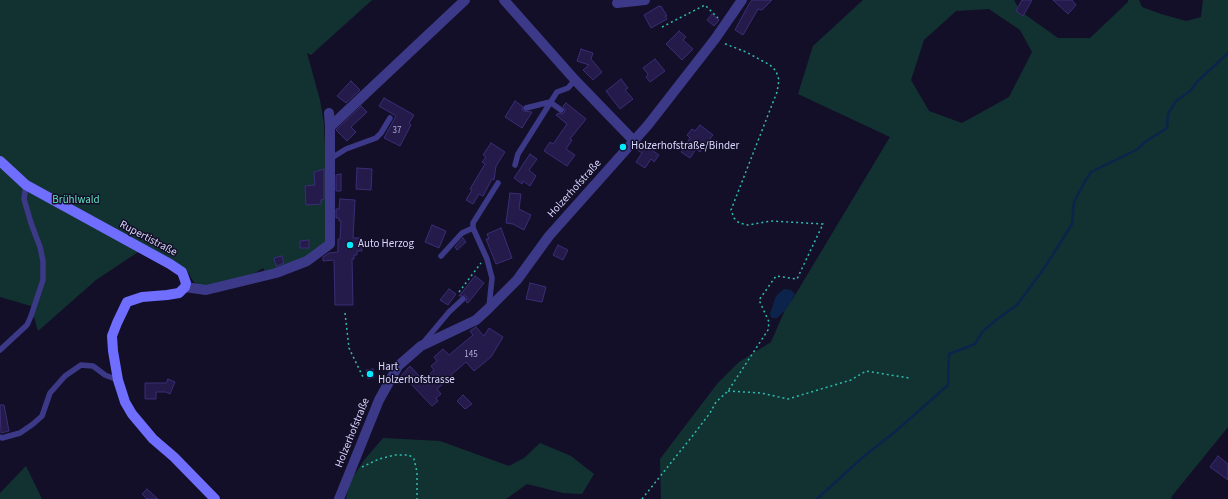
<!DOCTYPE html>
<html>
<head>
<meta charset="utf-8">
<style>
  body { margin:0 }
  canvas { display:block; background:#130f28 }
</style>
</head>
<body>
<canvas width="1228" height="499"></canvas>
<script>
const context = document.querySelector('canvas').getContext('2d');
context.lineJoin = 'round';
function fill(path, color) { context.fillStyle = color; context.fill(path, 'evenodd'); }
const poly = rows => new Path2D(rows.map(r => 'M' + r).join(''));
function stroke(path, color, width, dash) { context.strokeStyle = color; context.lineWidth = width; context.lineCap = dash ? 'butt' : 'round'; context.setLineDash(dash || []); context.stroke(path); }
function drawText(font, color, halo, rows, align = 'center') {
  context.font = font + ' "Source Sans 3",sans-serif'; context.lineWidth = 3; context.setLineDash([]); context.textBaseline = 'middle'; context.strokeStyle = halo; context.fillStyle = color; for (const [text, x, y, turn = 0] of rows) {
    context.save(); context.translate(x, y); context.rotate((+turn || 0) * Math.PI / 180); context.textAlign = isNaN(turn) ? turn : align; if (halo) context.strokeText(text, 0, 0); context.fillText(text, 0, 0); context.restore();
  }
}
const green = poly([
  [0,0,372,0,311,55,307,53,320,100,324,124,327,201,327,238,322,247,312,257,266,275,263,268,244,280,199,287,193,281,186,269,147,246,96,280,38,331,31,306,0,297],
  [863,0,1014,0,1020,11,1058,38,1090,38,1128,2,1128,0,1139,0,1142,7,1161,14,1186,21,1201,17,1203,0,1228,0,1228,427,1172,496,1171,499,661,499,660,459,717,384,739,362,771,342,785,310,791,302,890,137,798,94,813,46],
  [989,9,1020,30,1032,52,1009,97,962,123,929,111,911,80,924,40,956,11],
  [383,438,440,441,509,466,524,458,540,443,571,456,594,474,582,494,563,493,527,484,506,499,346,499,350,481,365,459],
  [26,466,42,499,0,499,0,493]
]);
const water = poly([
  [784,289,791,290,795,294,791,302,785,310,777,318,772,318,770,314,776,296]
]);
const stream = poly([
  [817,499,863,457,896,431,948,385,949,354,975,344,982,332,996,320,1017,305,1045,267,1072,224,1074,202,1084,183,1091,172,1138,149,1145,142,1167,128,1168,114,1176,101,1190,91,1197,82,1228,53]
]);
const building = poly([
  [752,0,772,0,762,10,758,9,743,35,735,30,749,4,752,0],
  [1022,0,1032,0,1023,16,1016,11,1022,0],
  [1053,0,1072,0,1076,5,1068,14,1053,0],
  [659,6,660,7,661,6,667,16,665,16,667,19,651,28,644,15,659,6],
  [712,14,719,20,714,26,707,20,712,14],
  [679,31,686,37,683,40,693,49,682,60,666,44,679,31],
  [581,49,593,53,591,59,602,72,593,80,583,70,589,65,577,61,581,49],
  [655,59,665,71,650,82,646,77,648,74,643,68,655,59],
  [621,79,628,88,625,90,633,99,620,109,606,91,621,79],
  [351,81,360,90,346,103,337,96,351,81],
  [384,98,414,115,409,123,411,125,400,146,384,138,396,116,379,106,384,98],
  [515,101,522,106,523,111,532,112,522,128,505,117,515,101],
  [566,103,586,119,570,139,572,140,566,149,575,155,567,166,544,151,550,142,553,144,567,124,556,115,558,113,561,114,564,113,565,110,563,106,566,103],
  [361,106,367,112,351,127,356,132,347,141,336,130,361,106],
  [700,125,713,135,700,152,696,149,690,158,681,152,690,138,687,135,692,129,695,131,700,125],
  [641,142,659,155,654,162,651,159,645,168,636,162,642,153,636,149,641,142],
  [491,143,505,152,496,166,494,180,492,179,483,196,479,194,473,204,466,200,472,190,470,189,485,164,482,162,486,157,483,155,491,143],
  [530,154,537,159,529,170,536,176,530,186,523,181,522,184,514,178,530,154],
  [357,168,372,169,371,190,356,189,357,168],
  [324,169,324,199,321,200,321,204,306,205,305,186,315,185,314,172,324,169],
  [341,174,341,191,336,191,336,175,341,174],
  [510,193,521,194,519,209,531,215,524,230,513,224,506,223,510,193],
  [340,199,355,200,353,238,361,238,362,251,357,251,357,255,354,255,354,259,352,259,353,305,335,305,334,260,323,261,323,257,329,253,338,252,338,239,340,239,341,221,339,221,339,218,336,218,336,209,339,209,340,199],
  [432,225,446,231,439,248,425,242,432,225],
  [501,228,512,258,496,264,486,239,489,239,487,234,501,228],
  [463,238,466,242,457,250,455,247,463,238],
  [309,240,309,248,300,248,300,241,309,240],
  [558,245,568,250,563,260,553,255,558,245],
  [282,256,284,263,276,266,274,258,282,256],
  [475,276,484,283,468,303,466,302,467,298,466,296,459,296,475,276],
  [530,283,546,287,542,302,526,299,530,283],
  [449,289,456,294,448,305,440,300,449,289],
  [476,327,484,336,489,328,503,337,491,357,474,371,466,362,451,375,452,376,437,389,441,394,436,398,438,401,432,406,408,381,405,384,399,378,410,366,423,380,434,370,431,366,437,361,434,357,443,349,449,355,473,335,470,331,476,327],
  [373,369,374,377,368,379,366,370,373,369],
  [168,379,175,382,170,394,166,392,156,392,156,399,145,399,145,383,166,383,168,379],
  [463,395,472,404,465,409,457,401,463,395],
  [0,405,4,405,9,431,1,433,0,405],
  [1218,456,1228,464,1228,480,1210,467,1218,456],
  [147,489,158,499,147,499,142,494,147,489]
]);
const path = poly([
  [662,27,705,5,718,18],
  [459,292,481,263],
  [345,313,349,348,363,377],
  [728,391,761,393,788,399,851,380,866,371,909,378],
  [362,467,379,459,395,455,409,455,414,459,417,472,417,499],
  [642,499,694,434,710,413,716,402,728,391,768,330,769,322,759,300,776,276,797,279,823,224,771,221,748,225,739,223,734,218,731,210,777,92,779,80,776,71,770,65,746,52,723,43]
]);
const service = poly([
  [526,108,550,102,561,110],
  [330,159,346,149,376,138,381,133,390,118],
  [515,165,518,154,557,92,568,88,575,80],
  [441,256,462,233,473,228],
  [489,307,492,278,487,259,473,228,473,223,498,183],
  [423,343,449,312,463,299],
  [0,350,27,325,31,316,43,280,43,261,40,247,31,223,24,199,26,185],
  [0,437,2,438,20,433,33,424,42,416,50,393,65,376,81,365,93,366,105,375,118,380]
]);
const minor = poly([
  [504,0,575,80,634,141],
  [617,3,645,0],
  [330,127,465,0],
  [185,287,206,290,276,273,307,261,330,244,330,127,329,113],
  [339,499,379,400,398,366,421,346,476,320,488,309,517,280,549,236,648,125,715,39,742,0]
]);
const secondary = poly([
  [0,161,26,185,170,264,182,272,186,283,185,287,179,293,167,295,142,297,127,302,117,323,112,336,113,351,118,380,125,402,132,414,153,439,174,457,215,499]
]);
const markers = [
  [623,147,4,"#03eaff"],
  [350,245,4,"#03eaff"],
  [370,374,4,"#03eaff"]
];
const numberNames = [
  ["37",397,131],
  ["145",471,355]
];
const poiNames = [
  ["Holzerhofstraße/Binder",631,147],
  ["Auto Herzog",358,245],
  ["Hart",378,368],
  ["Holzerhofstrasse",378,381]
];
const streetNames = [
  ["Holzerhofstraße",575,189,-48],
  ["Rupertistraße",148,239,28],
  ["Holzerhofstraße",353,433,-68]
];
const parkNames = [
  ["Brühlwald",76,201]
];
fill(green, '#123231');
fill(water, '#0c244b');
stroke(stream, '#0c244b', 2.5);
fill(building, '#241b4a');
stroke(building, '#3a2d76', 1);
stroke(path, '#2ebcb1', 1.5, [2, 3]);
stroke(service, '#3c3a88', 5.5);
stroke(minor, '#3c3a88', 10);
stroke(secondary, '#6f6eff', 10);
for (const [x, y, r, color] of markers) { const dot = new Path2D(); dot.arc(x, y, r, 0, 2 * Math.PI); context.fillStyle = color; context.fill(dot); stroke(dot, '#130f28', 1.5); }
drawText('9px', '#ada8d2', null, numberNames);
drawText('11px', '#dbd7ff', '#130f28', poiNames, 'left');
drawText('11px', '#dbd7ff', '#130f28', streetNames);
drawText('11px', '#60e2c0', '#130f28', parkNames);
</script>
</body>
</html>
